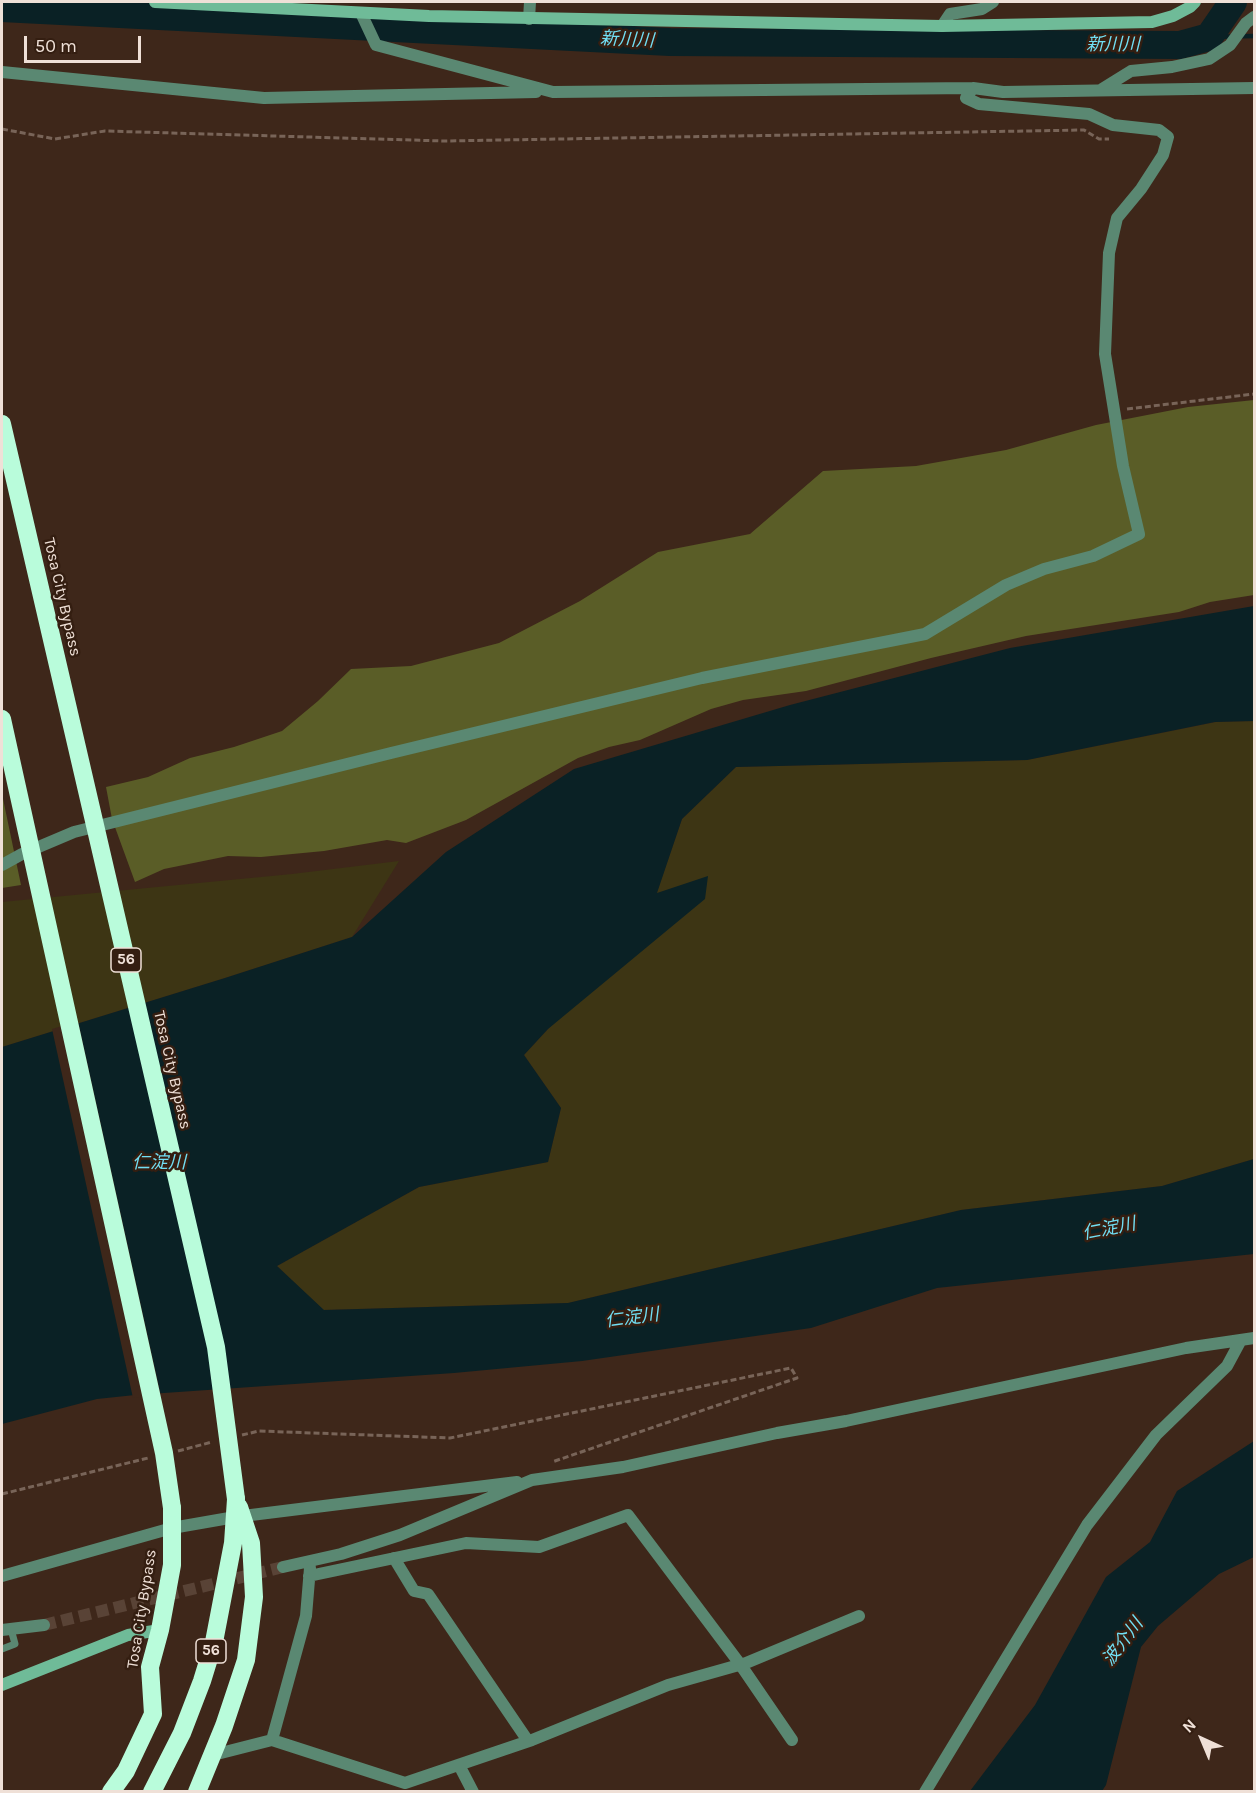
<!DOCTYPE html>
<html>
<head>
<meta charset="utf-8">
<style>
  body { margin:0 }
  #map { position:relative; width:1256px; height:1793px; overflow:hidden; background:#3e271a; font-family:Karla,sans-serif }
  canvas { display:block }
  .frame { position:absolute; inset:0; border:3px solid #efe0d7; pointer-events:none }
  .north { position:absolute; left:1172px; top:1709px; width:60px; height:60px; -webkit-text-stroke:4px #341e11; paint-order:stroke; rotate:316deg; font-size:16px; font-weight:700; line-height:24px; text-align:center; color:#efe0d7 }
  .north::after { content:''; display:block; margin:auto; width:21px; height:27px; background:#efe0d7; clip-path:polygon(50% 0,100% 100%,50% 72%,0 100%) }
  .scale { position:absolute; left:24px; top:36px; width:117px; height:27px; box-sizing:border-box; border:3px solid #efe0d7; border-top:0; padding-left:8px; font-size:18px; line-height:21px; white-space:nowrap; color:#efe0d7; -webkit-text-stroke:4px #341e11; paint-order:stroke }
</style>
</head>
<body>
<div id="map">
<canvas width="1256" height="1793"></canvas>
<div class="frame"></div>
<div class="north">N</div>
<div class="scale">50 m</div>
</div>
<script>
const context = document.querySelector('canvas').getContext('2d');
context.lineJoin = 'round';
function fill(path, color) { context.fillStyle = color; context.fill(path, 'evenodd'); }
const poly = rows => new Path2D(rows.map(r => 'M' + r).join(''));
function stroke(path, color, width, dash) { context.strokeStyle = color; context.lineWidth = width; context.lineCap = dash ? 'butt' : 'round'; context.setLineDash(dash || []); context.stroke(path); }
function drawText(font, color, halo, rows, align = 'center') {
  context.font = font + ' Karla,"Noto Sans JP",sans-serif'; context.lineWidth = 5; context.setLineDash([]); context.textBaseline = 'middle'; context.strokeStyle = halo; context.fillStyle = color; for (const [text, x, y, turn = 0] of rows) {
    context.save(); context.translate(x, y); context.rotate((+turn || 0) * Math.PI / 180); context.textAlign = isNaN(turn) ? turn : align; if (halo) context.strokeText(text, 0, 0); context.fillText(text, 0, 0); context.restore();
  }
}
const forest = poly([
  [1254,400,1254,595,1210,602,1179,612,1026,636,931,658,806,691,743,700,711,709,640,740,609,747,578,758,466,820,406,843,387,840,324,851,261,857,228,856,164,869,135,882,112,819,106,787,148,777,190,758,234,747,282,731,318,701,351,669,411,666,499,643,580,601,658,552,750,534,823,471,916,466,1006,450,1096,425,1188,407],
  [2,794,21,885,2,888]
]);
const sand = poly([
  [1254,721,1254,1159,1162,1186,961,1210,568,1303,323,1310,277,1266,419,1187,548,1162,561,1108,524,1055,548,1029,656,894,682,819,736,767,1027,760,1216,722],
  [399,861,352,937,225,978,2,1047,2,902,292,874]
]);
const water = poly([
  [1254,606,1254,721,1215,722,1027,760,736,767,682,819,657,893,708,876,705,899,548,1029,524,1055,561,1108,548,1162,419,1187,277,1266,324,1310,568,1303,961,1210,1162,1186,1254,1159,1254,1254,937,1288,811,1328,582,1361,454,1373,135,1395,97,1399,2,1424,2,1047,225,978,352,937,446,852,574,769,790,705,1010,648],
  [1254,1441,1254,1557,1219,1574,1158,1626,1141,1647,1106,1785,1102,1791,970,1791,1035,1705,1106,1577,1150,1542,1177,1491]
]);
const pier = poly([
  [78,1021,161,1396,133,1398,52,1029]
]);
const stream = poly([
  [1209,37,1254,36]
]);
const river = poly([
  [2,8,670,42,1180,45,1209,37,1233,2]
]);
const streetTunnel = poly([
  [44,1625,283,1567]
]);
const path = poly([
  [2,129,55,139,105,131,444,141,1084,130,1099,139,1109,139],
  [1127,409,1254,394],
  [242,1435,259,1431,450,1438,791,1368,797,1378,552,1462],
  [178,1451,212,1442],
  [2,1494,148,1458]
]);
const lane = poly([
  [2,1649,15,1644,11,1629]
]);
const street = poly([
  [361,13,376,45,553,92,973,88],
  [529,19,530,2],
  [942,26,950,14,982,9,993,2],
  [2,72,264,98,536,92],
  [1102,89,1131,71,1172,67,1209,59,1230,45,1246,23,1254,17],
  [2,865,22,854,74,832,391,753,702,678,925,634,1006,585,1044,569,1093,556,1139,534,1123,466,1105,354,1109,253,1117,218,1141,189,1163,155,1168,137,1159,130,1113,125,1089,114,979,104,966,98,973,88,1003,92,1254,88],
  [394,1558,414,1591,428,1594,528,1741],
  [283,1567,341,1554,400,1535,532,1480,623,1467,777,1433,846,1421,1186,1348,1254,1338],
  [2,1576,172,1528,235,1517,517,1482],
  [309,1576,466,1543,539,1547,628,1515,740,1664,792,1740],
  [2,1630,44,1625],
  [272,1740,306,1616,310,1568],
  [213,1755,272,1740,405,1783,532,1740,668,1685,746,1663,859,1616],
  [459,1765,473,1792],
  [925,1792,1087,1525,1156,1435,1227,1366,1241,1340]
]);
const secondary = poly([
  [155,2,429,16,942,26,1152,22,1173,16,1190,7,1195,2],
  [2,1685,128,1635,160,1630]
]);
const highway = poly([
  [111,1792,126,1771,153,1714,150,1667,160,1630,172,1565,172,1508],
  [152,1792,182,1733,202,1681,214,1642,233,1543,236,1499],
  [197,1792,224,1726,246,1660,254,1597,251,1543,239,1507]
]);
const highwayBridge = poly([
  [2,424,216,1347,236,1499],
  [2,719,164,1453,172,1508]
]);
const shields = [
  [126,960,30],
  [211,1651,30]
];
const shieldNames = [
  ["56",126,960],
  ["56",211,1651]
];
const streetNames = [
  ["Tosa City Bypass",62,597,77],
  ["Tosa City Bypass",172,1070,77],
  ["Tosa City Bypass",142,1609,-81]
];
const waterNames = [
  ["新川川",627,40,3],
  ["新川川",1113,45],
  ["仁淀川",159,1163],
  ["仁淀川",1109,1229,-11],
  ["仁淀川",632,1318,-7],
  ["波介川",1123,1642,-53]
];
fill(forest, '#5a5d27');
fill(sand, '#3d3514');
fill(water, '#0a2125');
fill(pier, '#3e271a');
stroke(stream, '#0a2125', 4.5);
stroke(river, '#0a2125', 28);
stroke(streetTunnel, '#594336', 12, [12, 6]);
stroke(path, '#786458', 3, [6, 3]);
stroke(lane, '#5a8872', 7);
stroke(street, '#5a8872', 12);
stroke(secondary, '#6fbb98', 12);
stroke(highway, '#b9fcdb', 18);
stroke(highwayBridge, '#b9fcdb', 18);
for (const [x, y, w] of shields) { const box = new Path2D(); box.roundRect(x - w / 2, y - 12, w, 24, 4.5); context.fillStyle = '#341e11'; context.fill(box); stroke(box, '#efe0d7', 1.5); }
drawText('bold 15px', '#efe0d7', null, shieldNames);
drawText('16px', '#efe0d7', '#341e11', streetNames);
drawText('italic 18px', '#71dff4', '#341e11', waterNames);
</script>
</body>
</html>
